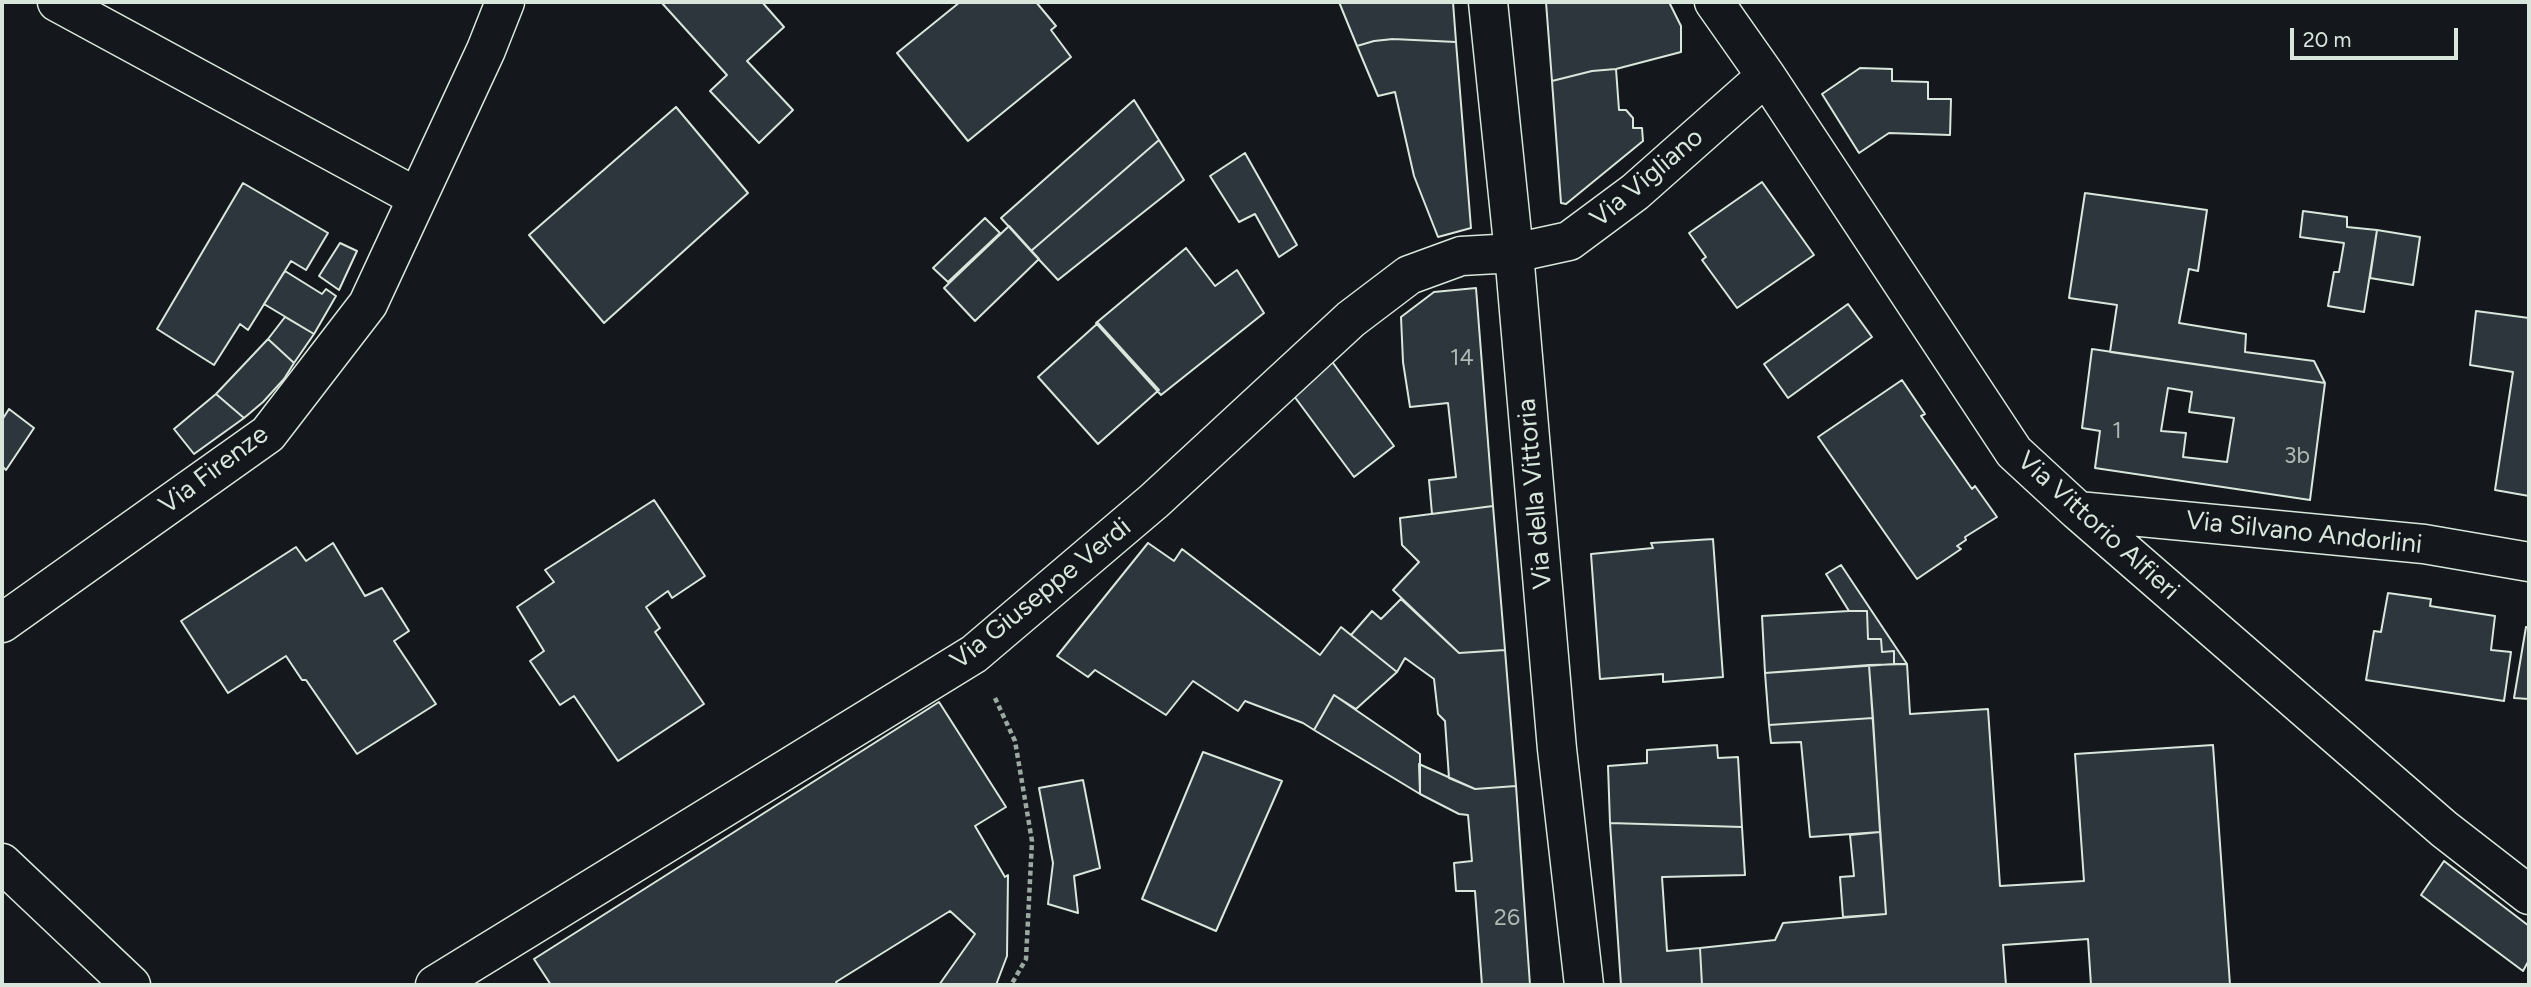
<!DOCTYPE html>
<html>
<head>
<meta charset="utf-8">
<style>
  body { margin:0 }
  #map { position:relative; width:2531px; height:987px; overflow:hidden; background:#14181c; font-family:Figtree,sans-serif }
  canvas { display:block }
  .frame { position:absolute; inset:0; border:4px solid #d8e6dc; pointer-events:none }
  .scale { position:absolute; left:2290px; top:28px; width:168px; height:32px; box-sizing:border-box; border:4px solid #d8e6dc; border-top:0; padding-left:9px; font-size:21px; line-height:24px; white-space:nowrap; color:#d8e6dc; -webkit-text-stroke:5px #14181c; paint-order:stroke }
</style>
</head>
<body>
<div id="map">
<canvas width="2531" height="987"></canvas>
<div class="frame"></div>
<div class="scale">20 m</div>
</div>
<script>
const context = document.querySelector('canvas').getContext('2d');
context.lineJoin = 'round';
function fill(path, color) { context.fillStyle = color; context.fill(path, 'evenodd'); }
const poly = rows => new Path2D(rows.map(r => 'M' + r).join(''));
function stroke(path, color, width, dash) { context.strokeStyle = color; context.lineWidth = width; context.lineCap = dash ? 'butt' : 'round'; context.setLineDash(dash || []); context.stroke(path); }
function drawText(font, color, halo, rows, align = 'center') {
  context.font = font + ' Figtree,sans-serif'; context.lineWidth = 5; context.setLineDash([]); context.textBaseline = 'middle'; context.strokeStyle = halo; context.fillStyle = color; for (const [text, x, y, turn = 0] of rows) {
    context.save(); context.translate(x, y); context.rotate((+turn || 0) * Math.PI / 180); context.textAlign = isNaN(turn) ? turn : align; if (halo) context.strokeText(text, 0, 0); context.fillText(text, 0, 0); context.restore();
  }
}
const building = poly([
  [661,2,762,2,784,27,747,61,793,110,759,143,710,91,727,75,661,2],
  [960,2,1036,2,1056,26,1051,30,1071,57,968,141,897,53,960,2],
  [1339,2,1453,2,1456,42,1393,39,1374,41,1357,46,1339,2],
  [1546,2,1669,2,1681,26,1681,52,1616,69,1592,71,1552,81,1546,2],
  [1393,39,1456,42,1471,228,1438,237,1414,176,1395,92,1378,96,1357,46,1374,41,1393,39],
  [1860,68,1892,69,1892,81,1928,82,1928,99,1951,99,1950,135,1889,133,1859,153,1822,94,1860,68],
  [1616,69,1619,110,1626,110,1633,118,1633,128,1642,128,1643,141,1566,204,1561,203,1552,81,1592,71,1616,69],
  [1134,100,1159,140,1031,251,1001,218,1134,100],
  [676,107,748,193,604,323,529,235,676,107],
  [1159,140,1184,180,1058,280,1031,251,1159,140],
  [1245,153,1297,245,1279,257,1255,214,1239,222,1210,176,1245,153],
  [1762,182,1814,255,1737,308,1702,260,1706,257,1689,233,1762,182],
  [243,183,328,233,306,270,291,261,248,330,240,324,214,365,157,329,243,183],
  [2085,193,2207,210,2198,271,2189,269,2179,323,2246,334,2245,352,2314,361,2325,383,2110,352,2117,305,2069,298,2085,193],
  [2303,211,2347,217,2347,227,2377,230,2364,312,2328,306,2334,272,2339,272,2344,243,2300,237,2303,211],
  [985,218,1000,233,948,282,933,268,985,218],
  [1009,226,1039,259,975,321,944,288,1009,226],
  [2377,230,2420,237,2413,285,2370,278,2377,230],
  [340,243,357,251,339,290,319,276,340,243],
  [1186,248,1215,286,1237,270,1264,313,1161,395,1096,323,1186,248],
  [285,271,322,294,326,289,336,296,314,334,264,304,285,271],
  [1476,288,1493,506,1432,514,1429,480,1456,477,1448,403,1410,407,1403,362,1401,317,1434,292,1476,288],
  [1848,304,1872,337,1788,398,1764,364,1848,304],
  [2476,311,2529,318,2529,496,2495,490,2513,372,2470,365,2476,311],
  [285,317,314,334,294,363,268,339,285,317],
  [1098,323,1159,390,1098,444,1038,377,1098,323],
  [268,339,294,363,284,379,263,402,244,418,216,394,268,339],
  [2092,349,2325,383,2310,500,2095,468,2100,431,2082,428,2092,349],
  [2168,388,2192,392,2189,412,2234,418,2227,462,2183,457,2186,433,2161,431,2168,388],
  [1325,352,1394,446,1354,477,1294,396,1325,352],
  [1902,380,1925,414,1921,416,1972,489,1975,486,1997,517,1965,537,1966,540,1957,546,1961,549,1917,579,1818,437,1902,380],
  [216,394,244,418,194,454,174,429,216,394],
  [9,409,34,428,6,470,2,466,2,420,9,409],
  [654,500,705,576,672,598,668,591,646,607,660,628,655,632,704,704,618,761,574,696,560,705,530,661,544,651,517,607,554,582,545,570,654,500],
  [1493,506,1505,650,1459,653,1393,590,1419,562,1402,545,1400,518,1493,506],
  [1713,539,1723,677,1663,682,1663,674,1600,679,1591,554,1653,548,1651,543,1713,539],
  [333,543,365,596,382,588,409,631,394,641,436,704,357,754,306,680,302,680,286,656,228,693,181,621,296,547,306,561,333,543],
  [1148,543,1174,561,1182,549,1320,655,1341,627,1397,672,1356,709,1334,695,1314,730,1303,723,1245,701,1238,711,1193,681,1166,715,1095,670,1088,677,1057,656,1148,543],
  [1841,565,1907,664,1894,664,1894,651,1882,652,1881,639,1868,639,1867,611,1849,611,1826,574,1841,565],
  [2388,593,2431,599,2430,606,2495,616,2491,650,2511,652,2504,701,2366,680,2374,631,2381,632,2388,593],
  [1401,599,1459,653,1505,650,1516,786,1475,789,1449,778,1445,721,1438,714,1434,679,1405,658,1397,672,1351,635,1372,611,1381,619,1401,599],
  [1849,611,1867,611,1868,639,1881,639,1882,652,1894,651,1894,664,1765,673,1762,616,1849,611],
  [2526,627,2529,627,2529,699,2514,698,2526,627],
  [1907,664,1910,714,1988,709,2000,886,2084,881,2075,754,2213,745,2230,985,2091,985,2088,939,2003,945,2006,985,1702,985,1700,948,1775,940,1783,923,1886,914,1869,665,1907,664],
  [1869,665,1873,718,1769,725,1765,673,1869,665],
  [1334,695,1420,754,1420,794,1314,730,1334,695],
  [939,702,1006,807,975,826,1005,877,1008,875,1007,956,996,985,939,985,975,934,950,911,836,982,838,985,551,985,534,959,939,702],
  [1873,718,1880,832,1810,837,1801,742,1771,743,1769,725,1873,718],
  [1717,745,1718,758,1738,757,1742,827,1610,823,1608,766,1647,763,1647,750,1717,745],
  [1203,752,1282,781,1216,931,1142,899,1203,752],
  [1419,764,1475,789,1516,786,1530,985,1482,985,1475,891,1456,891,1454,863,1472,861,1468,815,1459,814,1420,794,1419,764],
  [1083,780,1100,868,1074,876,1078,913,1048,904,1053,863,1039,788,1083,780],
  [1610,823,1742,827,1745,875,1662,877,1667,951,1700,948,1702,985,1621,985,1610,823],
  [1880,832,1886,914,1843,917,1840,877,1854,876,1850,835,1880,832],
  [2444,861,2529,926,2529,960,2523,971,2421,895,2444,861]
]);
const path = poly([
  [995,698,1015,741,1032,841,1026,959,1011,985]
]);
const minor = poly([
  [57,2,416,197],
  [1488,2,1514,253,1557,749,1584,985],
  [1714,2,1766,76,2014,452,2078,511,2444,829,2529,895],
  [2078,511,2424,544,2529,562],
  [2,623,268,434,368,304,486,50,505,2],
  [2,863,131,985],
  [435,985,974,654,1154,501,1351,319,1409,275,1461,256,1514,253,1569,241,1635,192,1766,76]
]);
const numberNames = [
  ["14",1462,358],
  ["1",2117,431],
  ["3b",2297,456],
  ["26",1507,918]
];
const streetNames = [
  ["Via Vigliano",1647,178,-40],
  ["Via Firenze",214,470,-37],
  ["Via della Vittoria",1535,494,-95],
  ["Via Vittorio Alfieri",2098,526,42],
  ["Via Silvano Andorlini",2304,533,6],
  ["Via Giuseppe Verdi",1041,594,-39]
];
fill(building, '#2c363c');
stroke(building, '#d8e6dc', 2);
stroke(minor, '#d8e6dc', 41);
stroke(path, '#9da8a2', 4.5, [5, 3.5]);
stroke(minor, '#14181c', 38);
drawText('23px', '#adbab4', null, numberNames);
drawText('26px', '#d8e6dc', '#14181c', streetNames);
</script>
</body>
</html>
